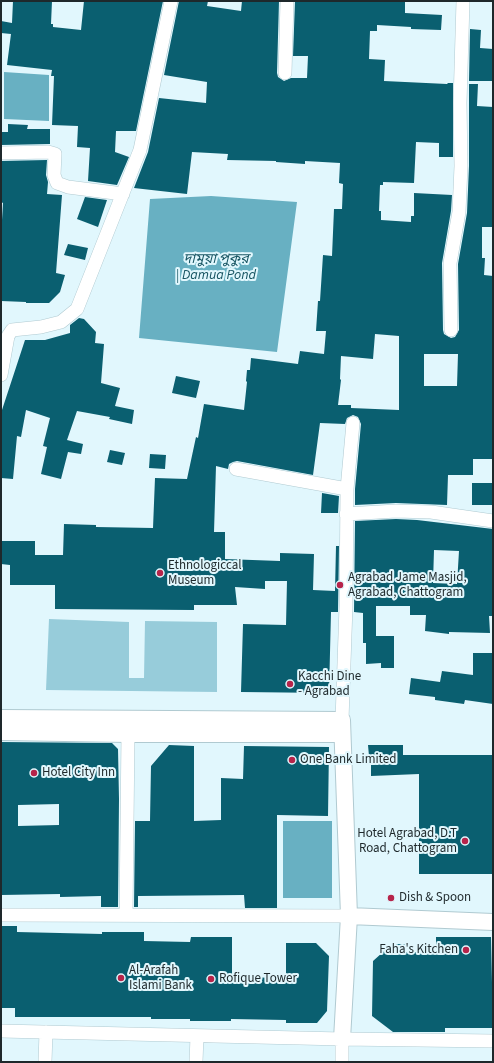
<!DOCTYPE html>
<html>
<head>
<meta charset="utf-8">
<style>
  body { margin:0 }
  #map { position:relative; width:494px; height:1063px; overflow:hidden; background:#e1f7fd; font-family:"Source Sans 3",sans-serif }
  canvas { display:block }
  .frame { position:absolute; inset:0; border:2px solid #1e282b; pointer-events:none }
</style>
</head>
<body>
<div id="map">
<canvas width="494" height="1063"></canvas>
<div class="frame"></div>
</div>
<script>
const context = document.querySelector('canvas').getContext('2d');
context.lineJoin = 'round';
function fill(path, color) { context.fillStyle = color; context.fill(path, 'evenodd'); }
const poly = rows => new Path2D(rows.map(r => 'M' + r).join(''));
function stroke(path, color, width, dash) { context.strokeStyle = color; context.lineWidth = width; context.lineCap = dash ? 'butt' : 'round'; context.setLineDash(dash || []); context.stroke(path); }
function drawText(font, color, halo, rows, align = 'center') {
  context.font = font + ' "Source Sans 3","Noto Sans Bengali",sans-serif'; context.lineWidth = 4; context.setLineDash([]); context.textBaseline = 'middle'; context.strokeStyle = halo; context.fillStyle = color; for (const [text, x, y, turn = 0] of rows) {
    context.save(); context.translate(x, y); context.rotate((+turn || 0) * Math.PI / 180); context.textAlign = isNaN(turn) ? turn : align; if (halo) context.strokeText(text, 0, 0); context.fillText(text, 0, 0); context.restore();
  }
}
const green = poly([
  [49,619,129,622,129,678,144,678,145,621,217,622,217,692,46,690]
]);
const water = poly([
  [4,72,49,75,49,121,4,119],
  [211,196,297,202,277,352,139,338,150,199],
  [283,821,332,821,332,898,283,898]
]);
const building = poly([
  [13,1,52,1,51,24,53,24,53,27,81,30,84,1,163,1,136,131,116,131,115,152,129,157,117,185,88,181,90,148,77,147,78,126,52,125,54,76,51,76,52,70,7,65,11,34,1,33,1,21,12,23],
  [179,1,208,1,207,6,241,11,242,1,279,1,277,73,278,77,284,81,291,78,307,78,308,56,293,56,295,1,405,1,405,13,442,15,441,30,411,29,411,27,377,25,377,31,370,31,369,59,385,60,384,81,447,84,448,83,453,83,453,157,439,157,439,143,416,142,414,183,383,182,383,185,380,185,379,211,381,211,381,220,411,222,411,216,414,216,414,193,452,195,451,211,442,263,443,330,444,334,451,338,455,337,459,330,458,264,467,213,469,166,469,84,478,84,477,106,493,107,493,227,482,227,482,258,485,258,484,275,493,276,493,459,473,459,473,475,448,475,447,505,396,503,355,505,355,489,361,424,358,417,353,415,347,418,345,424,320,423,313,475,237,461,233,462,229,464,228,469,216,466,214,532,225,532,225,559,280,561,280,553,314,554,313,590,335,591,336,546,339,546,338,612,331,612,329,693,241,692,243,624,286,625,287,581,265,581,265,589,235,587,237,605,194,605,194,610,55,609,55,585,10,585,10,565,1,564,1,541,35,541,35,555,63,555,64,524,96,525,96,527,153,528,155,478,187,479,196,437,198,438,204,404,244,410,247,382,246,381,247,370,250,370,251,358,298,364,300,351,324,354,326,331,316,331,318,301,320,301,323,255,332,256,334,209,342,209,343,184,339,183,340,163,305,161,305,164,276,162,276,161,227,160,228,154,192,152,187,194,134,188,148,152,159,98,206,103,207,82,164,75],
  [375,334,399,336,399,410,351,408,351,405,338,405,341,380,340,379,341,356,373,359],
  [424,354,458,354,457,386,424,386],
  [470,29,481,30,480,48,493,49,493,81,469,81],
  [8,124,28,125,27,129,50,129,50,144,1,145,1,132,8,132],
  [47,160,46,175,48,182,47,194,62,195,56,273,65,275,60,292,49,303,26,303,26,302,1,301,2,247,1,246,1,237,3,203,1,202,1,161],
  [85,197,107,200,98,227,77,219],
  [68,244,88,248,85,260,64,255],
  [79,318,84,319,96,332,95,343,104,344,101,383,120,388,115,406,134,410,132,424,109,419,110,417,77,411,67,440,83,444,81,454,68,452,61,479,41,474,47,447,43,446,50,418,26,410,21,437,17,436,13,479,1,478,1,413,25,340,45,340,70,333,70,325],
  [176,376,200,381,196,398,172,393],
  [110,450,125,453,122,465,107,462],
  [150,454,166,455,165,469,149,468],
  [472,483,493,483,493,505,472,505],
  [322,493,339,496,338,513,321,513],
  [396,519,417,520,493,529,493,616,489,616,490,633,449,632,449,634,425,631,426,615,410,615,410,606,376,606,376,636,394,636,394,668,381,668,381,663,366,664,366,643,363,643,363,613,354,612,355,521],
  [434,550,459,551,457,584,433,583],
  [473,653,493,653,493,704,465,700,464,704,435,700,435,697,409,694,411,678,440,682,442,671,473,675],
  [1,742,112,743,118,749,119,799,118,907,101,907,101,896,60,897,60,894,1,895],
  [59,804,59,825,18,826,18,805],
  [169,745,194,746,194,821,221,820,221,778,243,779,244,746,329,747,328,816,277,815,277,908,245,908,244,895,138,896,138,907,134,907,135,821,150,821,151,766],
  [368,745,403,745,403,755,493,755,493,874,419,874,419,774,371,776,371,756,369,756],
  [1,926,17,926,17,932,102,934,102,932,144,932,144,941,190,942,191,937,232,937,232,977,286,978,286,943,316,943,329,956,327,1011,317,1023,286,1023,286,1020,231,1019,231,1021,190,1021,190,1019,151,1019,151,1017,15,1017,15,1008,1,1008],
  [436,937,491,937,493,1028,445,1028,445,1032,393,1032,372,1016,373,961,392,944,405,944,405,952,436,952]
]);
const minor = poly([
  [285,73,287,1],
  [1,153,48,152,55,154,54,175,57,183,68,187,123,194],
  [451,330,450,263,459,212,461,166,460,103,463,1],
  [1,375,8,336,12,330,41,327,61,322,77,309,140,150,171,1],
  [236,469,347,489],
  [346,514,396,511,431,512,493,521],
  [342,720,346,606,347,489,353,423],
  [1,915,349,916],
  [126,915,128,734],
  [1,1031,342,1039,493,1041],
  [45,1062,46,1032],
  [196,1062,197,1036],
  [342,1062,342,1039]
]);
const tertiary = poly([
  [1,718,342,720,349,916,342,1039],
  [1,732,128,734,342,734],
  [349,916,493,922]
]);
const markers = [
  [160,573,4,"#b6244a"],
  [340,585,4,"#b6244a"],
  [290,684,4,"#b6244a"],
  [292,760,4,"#b6244a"],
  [34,773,4,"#b6244a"],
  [465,841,4,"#b6244a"],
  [391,898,4,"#b6244a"],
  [466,950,4,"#b6244a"],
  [121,978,4,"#b6244a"],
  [211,979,4,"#b6244a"]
];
const poiNames = [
  ["Ethnologiccal",168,566],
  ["Museum",168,581],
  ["Agrabad Jame Masjid,",348,578],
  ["Agrabad, Chattogram",348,593],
  ["Kacchi Dine",298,677],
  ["- Agrabad",298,692],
  ["One Bank Limited",300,760],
  ["Hotel City Inn",42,773],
  ["Hotel Agrabad, D.T",457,834,"right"],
  ["Road, Chattogram",457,849,"right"],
  ["Dish & Spoon",399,898],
  ["Faha's Kitchen",458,950,"right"],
  ["Al-Arafah",129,971],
  ["Islami Bank",129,986],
  ["Rofique Tower",219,979]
];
const waterNames = [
  ["দামুয়া পুকুর",216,260],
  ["| Damua Pond",216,276]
];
fill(green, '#97ccda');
fill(water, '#68b0c2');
fill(building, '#0a5f70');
stroke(minor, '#b0cad1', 14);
stroke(tertiary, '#b0cad1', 18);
stroke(minor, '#fff', 13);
stroke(tertiary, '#fff', 16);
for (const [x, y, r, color] of markers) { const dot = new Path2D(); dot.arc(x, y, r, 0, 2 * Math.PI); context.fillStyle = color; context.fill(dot); stroke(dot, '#e1f7fd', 1.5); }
drawText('13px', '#1e282b', '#e1f7fd', poiNames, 'left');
drawText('italic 14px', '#185563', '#e1f7fd', waterNames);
</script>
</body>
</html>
